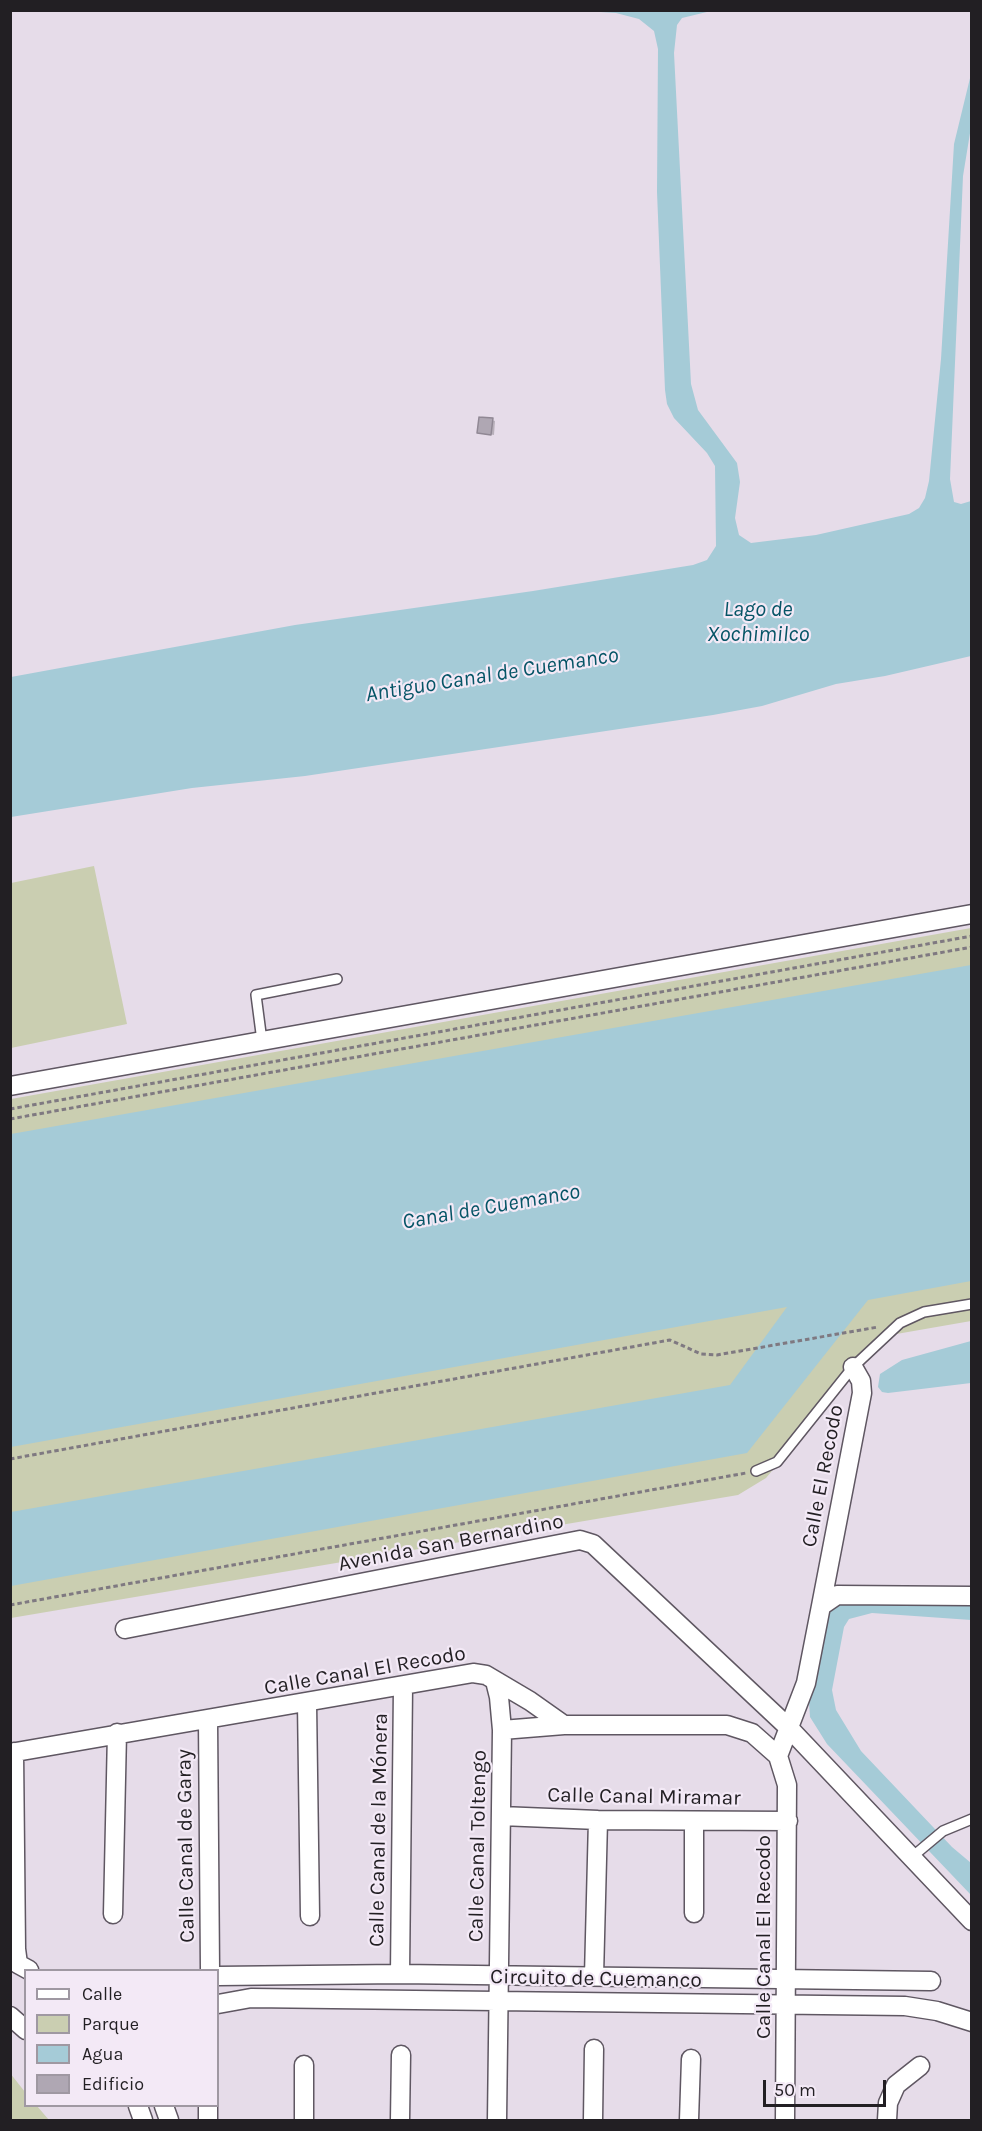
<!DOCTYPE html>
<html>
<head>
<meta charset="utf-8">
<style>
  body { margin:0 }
  #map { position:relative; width:982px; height:2131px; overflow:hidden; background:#e6dce9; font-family:Karla,sans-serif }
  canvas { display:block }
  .frame { position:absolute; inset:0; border:12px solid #221f23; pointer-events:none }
  .legend { position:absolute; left:24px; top:1969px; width:195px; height:138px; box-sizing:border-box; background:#f3e9f6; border:2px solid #9f98a2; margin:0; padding:8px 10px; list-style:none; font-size:18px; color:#221f23 }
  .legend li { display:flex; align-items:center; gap:12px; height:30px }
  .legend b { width:30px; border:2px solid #9f98a2 }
  .scale { position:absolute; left:763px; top:2080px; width:123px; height:27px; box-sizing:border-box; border:3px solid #221f23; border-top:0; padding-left:8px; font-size:18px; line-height:21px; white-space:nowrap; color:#221f23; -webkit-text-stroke:4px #f3e9f6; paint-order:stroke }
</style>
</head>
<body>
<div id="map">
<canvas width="982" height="2131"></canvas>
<div class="frame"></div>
<ul class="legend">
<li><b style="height:8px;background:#fff"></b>Calle</li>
<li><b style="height:16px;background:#caceb1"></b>Parque</li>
<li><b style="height:16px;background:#a5cbd7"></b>Agua</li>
<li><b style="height:16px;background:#afa7b3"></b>Edificio</li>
</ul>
<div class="scale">50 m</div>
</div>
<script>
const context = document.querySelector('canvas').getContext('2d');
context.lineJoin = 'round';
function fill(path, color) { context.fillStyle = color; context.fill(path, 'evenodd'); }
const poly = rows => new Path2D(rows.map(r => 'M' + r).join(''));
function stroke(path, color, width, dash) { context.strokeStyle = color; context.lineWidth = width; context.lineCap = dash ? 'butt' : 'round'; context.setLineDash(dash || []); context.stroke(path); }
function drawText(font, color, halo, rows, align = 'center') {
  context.font = font + ' Karla,sans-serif'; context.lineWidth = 4.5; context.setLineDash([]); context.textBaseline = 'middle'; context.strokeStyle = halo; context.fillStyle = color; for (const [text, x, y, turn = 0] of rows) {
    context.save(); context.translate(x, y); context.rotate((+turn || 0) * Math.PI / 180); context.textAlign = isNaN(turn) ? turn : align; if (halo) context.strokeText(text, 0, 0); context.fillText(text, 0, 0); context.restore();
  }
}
const green = poly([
  [94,866,127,1024,11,1048,11,883],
  [971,928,971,1321,885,1336,766,1478,738,1495,11,1618,11,1099],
  [10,2073,25,2092,26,2106,37,2106,49,2120,11,2120]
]);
const water = poly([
  [584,11,711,11,682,18,677,25,674,53,691,384,698,410,737,463,740,482,735,518,739,535,751,543,816,535,909,514,919,508,925,498,929,481,941,359,954,144,971,74,971,127,963,176,950,479,954,502,961,504,971,501,971,656,885,676,836,684,762,706,713,715,305,776,192,788,11,817,11,677,295,625,533,591,693,565,707,560,716,546,715,466,707,453,674,418,667,404,665,390,657,192,658,49,654,31,639,19,616,13],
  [971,965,971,1281,868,1300,747,1453,11,1586,11,1512,730,1385,787,1307,11,1447,11,1134],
  [971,1341,971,1383,888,1393,882,1392,878,1387,880,1374,902,1360],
  [971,1601,971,1620,872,1613,849,1619,844,1627,832,1690,836,1710,861,1751,952,1847,971,1863,971,1895,827,1744,810,1717,809,1702,827,1614,833,1607,842,1603]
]);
const shadow = poly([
  [492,420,495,421,494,435,479,432]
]);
const building = poly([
  [479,417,493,418,491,435,477,433,479,417]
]);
const path = poly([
  [10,1109,972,936],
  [10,1119,972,947],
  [10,1459,670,1340,701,1354,717,1355,878,1327],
  [10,1605,746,1473]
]);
const lane = poly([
  [262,1041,256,995,337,979],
  [756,1471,777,1462,853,1367,900,1323,924,1312,972,1304],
  [912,1857,943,1831,972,1819]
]);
const street = poly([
  [10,1086,972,914],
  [821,1606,837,1595,972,1596],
  [125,1629,580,1540,593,1544,789,1728,972,1921],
  [495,1681,499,1697,502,1730,497,2120],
  [307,1703,310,1916],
  [208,1720,210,1970],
  [502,1730,564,1725],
  [14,1752,16,1949,18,1964,29,1970],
  [10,1753,473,1673,486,1675,530,1701,564,1725,727,1725,752,1733,778,1756],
  [501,1816,598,1820,788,1821],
  [694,1913,694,1821],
  [113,1914,117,1733],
  [400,1974,403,1687],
  [218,1976,400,1974,931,1981],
  [594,1976,598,1820],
  [218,2004,251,1998,905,2006,937,2011,972,2022],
  [10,2016,26,2030],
  [304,2065,304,2120],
  [138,2106,143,2120],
  [164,2106,169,2120],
  [208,2120,208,2106],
  [400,2120,401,2055],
  [593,2120,594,2049],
  [689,2120,691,2059],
  [785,2120,787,1785,778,1756,806,1683,821,1606,862,1393,861,1381,853,1367],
  [887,2120,888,2103,896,2085,920,2066]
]);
const streetNames = [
  ["Calle El Recodo",823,1476,-79],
  ["Avenida San Bernardino",451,1543,-11],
  ["Calle Canal El Recodo",365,1671,-10],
  ["Calle Canal Miramar",644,1797,1],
  ["Calle Canal de la Mónera",379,1830,-89],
  ["Calle Canal de Garay",186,1846,-91],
  ["Calle Canal Toltengo",478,1846,-89],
  ["Calle Canal El Recodo",764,1937,-90],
  ["Circuito de Cuemanco",596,1979,1]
];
const waterNames = [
  ["Lago de",758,610],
  ["Xochimilco",758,635],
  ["Antiguo Canal de Cuemanco",492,675,-9],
  ["Canal de Cuemanco",491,1207,-10]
];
fill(green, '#caceb1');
fill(water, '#a5cbd7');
fill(shadow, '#0003');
fill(building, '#afa7b3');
stroke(building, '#908894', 1.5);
stroke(lane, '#5f5762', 12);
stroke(street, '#5f5762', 21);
stroke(path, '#7f7981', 3, [4.5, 3]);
stroke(lane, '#fff', 9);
stroke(street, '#fff', 18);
drawText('21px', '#221f23', '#f3e9f6', streetNames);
drawText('italic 22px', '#055466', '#f3e9f6', waterNames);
</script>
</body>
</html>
